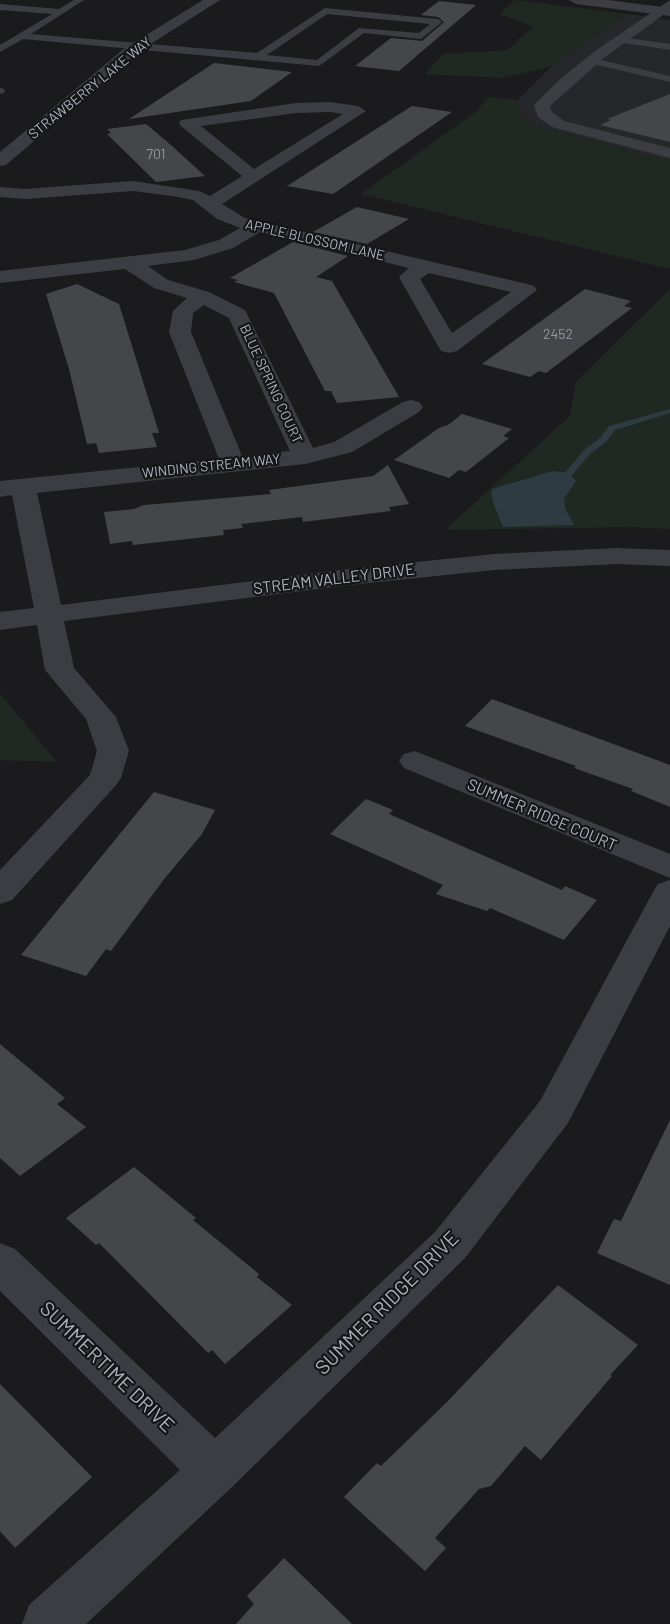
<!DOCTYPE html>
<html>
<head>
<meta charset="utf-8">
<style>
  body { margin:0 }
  canvas { display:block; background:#1b1b1d }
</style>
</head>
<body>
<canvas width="670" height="1624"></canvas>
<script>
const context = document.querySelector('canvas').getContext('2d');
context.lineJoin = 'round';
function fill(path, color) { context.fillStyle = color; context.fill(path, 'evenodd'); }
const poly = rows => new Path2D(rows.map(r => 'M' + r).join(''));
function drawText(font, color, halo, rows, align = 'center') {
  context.font = font + ' Barlow,sans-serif'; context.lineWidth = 4.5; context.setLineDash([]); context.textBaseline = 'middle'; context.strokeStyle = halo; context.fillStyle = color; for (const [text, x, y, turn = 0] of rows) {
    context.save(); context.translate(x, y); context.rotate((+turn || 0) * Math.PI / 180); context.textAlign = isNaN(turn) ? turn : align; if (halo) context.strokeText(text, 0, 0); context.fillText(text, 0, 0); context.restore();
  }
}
const built = poly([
  [628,14,670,20,670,161,534,125,520,116,518,100,562,56]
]);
const green = poly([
  [515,0,628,14,563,56,553,66,502,78,425,74,443,54,507,50,533,27,500,14],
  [488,97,518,100,520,116,534,125,670,161,670,269,361,194,477,111],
  [670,289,670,529,630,527,445,530,570,416,576,382],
  [0,694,57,762,0,760]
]);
const water = poly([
  [553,471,569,473,576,481,564,499,565,508,574,525,503,527,494,505,491,494,492,489]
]);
const stream = poly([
  [670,409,670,413,615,430,606,442,591,453,572,475,569,475,565,473,585,449,600,438,609,426,670,409]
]);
const building = poly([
  [439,1,476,5,399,71,355,66,391,38,422,41,444,22,438,17,421,15],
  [214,63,292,72,251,101,129,119],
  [670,94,670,142,600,125,611,120,607,119],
  [412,106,452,112,333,194,287,186],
  [146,124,172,146,205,176,156,182,107,134,111,133,107,129],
  [357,207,409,219,367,244,313,232],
  [293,242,348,256,316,277,332,281,399,397,337,403,331,391,325,391,274,293,234,282,238,280,230,278],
  [77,284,119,304,159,433,152,433,157,447,99,453,96,443,87,444,69,369,46,294],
  [585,289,631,301,624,306,632,308,546,373,539,371,530,377,482,364],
  [462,414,512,429,503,436,509,438,466,472,459,470,449,478,394,460,439,428,448,425],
  [388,465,409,504,389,507,391,511,303,522,302,517,241,524,243,528,223,530,224,535,133,545,132,541,110,544,104,512,134,509,144,505,271,494,269,490,373,476],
  [492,699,670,765,670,807,631,791,633,789,574,768,576,766,465,726],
  [154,792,215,810,202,834,165,878,111,951,106,949,86,976,21,955],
  [366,799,393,810,389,814,562,890,565,886,597,900,564,940,490,908,487,911,436,894,443,885,330,834],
  [0,1044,65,1098,57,1104,86,1127,20,1176,0,1158],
  [670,1120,670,1285,597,1253,614,1219,621,1221],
  [134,1167,196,1218,193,1220,259,1274,257,1277,292,1305,225,1364,212,1350,208,1353,99,1243,96,1245,66,1218],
  [558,1285,638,1345,610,1375,612,1376,541,1460,525,1446,491,1486,479,1489,435,1538,446,1548,425,1571,344,1497,377,1463,381,1466,447,1402],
  [0,1384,92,1477,15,1548,0,1531],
  [284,1558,352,1624,236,1624,254,1604,247,1596]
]);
const service = poly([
  [74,0,84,0,31,34,257,53,325,8,438,19,442,22,421,39,364,33,319,66,23,39,0,52,0,45,52,14,0,10,0,4,59,9,74,0],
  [327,14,430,24,419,33,359,28,317,60,267,55,327,14],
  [621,37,670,44,670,50,618,42,616,40,621,37],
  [592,58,670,76,670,82,589,63,589,59,592,58],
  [0,87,5,90,4,93,0,94,0,87]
]);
const minor = poly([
  [670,0,670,10,605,57,550,106,552,112,564,121,670,148,670,158,552,127,538,117,534,105,557,82,595,51,670,0],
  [330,102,358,106,366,111,222,204,245,218,527,284,534,286,537,290,457,351,449,353,441,351,438,346,399,277,409,268,260,232,233,248,194,260,148,266,168,280,209,292,245,310,313,448,334,442,403,402,411,400,419,402,423,407,419,412,352,452,305,464,37,493,61,605,349,569,494,554,617,548,670,550,670,566,617,564,494,570,349,585,64,621,74,668,116,717,129,751,121,778,116,785,12,900,0,904,0,870,90,775,97,751,86,719,45,670,37,625,0,630,0,612,34,608,12,495,0,497,0,481,219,459,169,332,173,311,187,298,154,288,125,269,0,283,0,271,185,250,219,240,240,228,217,219,193,200,172,196,133,191,25,199,0,197,0,187,25,189,133,181,199,191,210,196,242,176,181,126,179,123,181,120,296,103,330,102],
  [330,112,343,114,254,169,201,126,296,113,330,112],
  [429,273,511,292,452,333,420,279,429,273],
  [204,305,229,318,290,451,242,456,191,332,193,313,204,305],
  [415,751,670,854,670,878,404,768,399,761,404,754,415,751],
  [670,880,670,926,568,1123,465,1258,232,1487,86,1624,22,1624,29,1605,180,1470,0,1291,0,1243,15,1249,215,1438,435,1232,540,1101,653,892,658,884,670,880]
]);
const tertiary = poly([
  [203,0,220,0,135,54,6,165,0,166,0,152,125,48,203,0],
  [569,0,608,0,670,8,670,16,576,4,569,0]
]);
const farStreetnames = [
  ["STRAWBERRY LAKE WAY",90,88,-39],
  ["APPLE BLOSSOM LANE",315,240,13],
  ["BLUE SPRING COURT",271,384,65],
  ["WINDING STREAM WAY",211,466,-6]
];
const numberNames = [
  ["701",156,154],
  ["2452",558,334]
];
const streetNames = [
  ["STREAM VALLEY DRIVE",334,579,-7],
  ["SUMMER RIDGE COURT",542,815,23]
];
const nearStreetnames = [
  ["SUMMER RIDGE DRIVE",387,1303,-45],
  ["SUMMERTIME DRIVE",107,1367,44]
];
fill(built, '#26272a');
fill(green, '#202921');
fill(water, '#2f3b43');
fill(stream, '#2f3b43');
fill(building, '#45464a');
fill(service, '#3b3d43');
fill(minor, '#3b3d43');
fill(tertiary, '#3b3d43');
drawText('14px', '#acb3be', '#161618', farStreetnames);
drawText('14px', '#9298a1', null, numberNames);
drawText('16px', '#acb3be', '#161618', streetNames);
drawText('20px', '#acb3be', '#161618', nearStreetnames);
</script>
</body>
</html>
